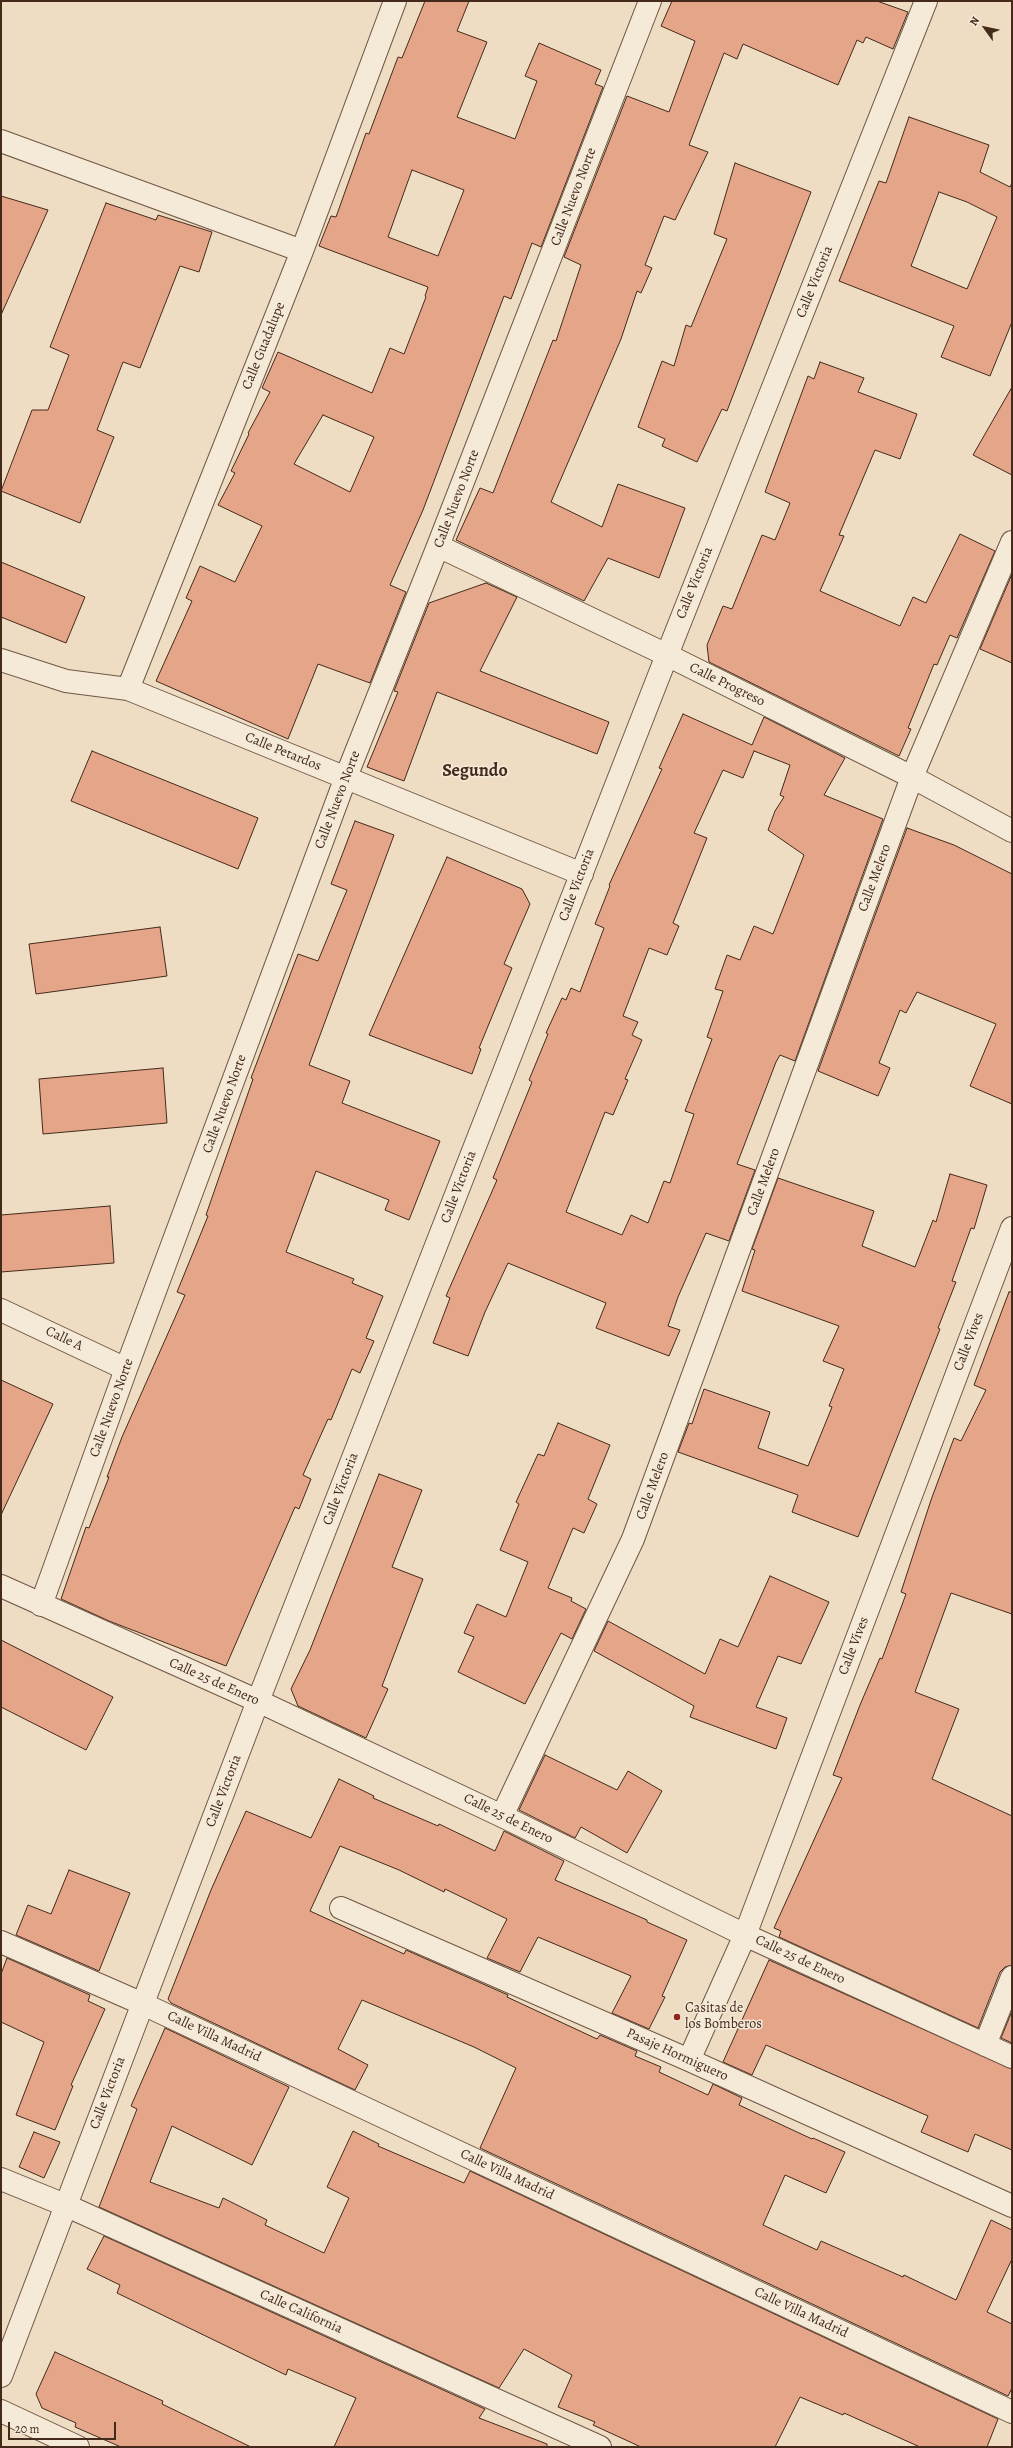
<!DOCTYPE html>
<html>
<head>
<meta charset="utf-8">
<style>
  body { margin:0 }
  #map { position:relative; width:1013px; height:2448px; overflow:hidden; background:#efddc3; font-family:Alegreya,serif }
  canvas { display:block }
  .frame { position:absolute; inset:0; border:2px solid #442a1a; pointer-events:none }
  .north { position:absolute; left:965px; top:8px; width:40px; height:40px; -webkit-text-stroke:3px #f5e9d8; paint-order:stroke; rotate:303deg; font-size:11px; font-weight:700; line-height:16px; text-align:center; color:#442a1a }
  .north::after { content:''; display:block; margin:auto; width:14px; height:18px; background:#442a1a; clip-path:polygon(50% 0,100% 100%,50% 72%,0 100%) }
  .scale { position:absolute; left:8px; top:2422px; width:108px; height:18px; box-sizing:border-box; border:2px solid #442a1a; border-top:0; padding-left:5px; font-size:12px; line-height:14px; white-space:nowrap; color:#442a1a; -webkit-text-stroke:3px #f5e9d8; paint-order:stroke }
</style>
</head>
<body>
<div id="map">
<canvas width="1013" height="2448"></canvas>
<div class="frame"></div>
<div class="north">N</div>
<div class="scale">20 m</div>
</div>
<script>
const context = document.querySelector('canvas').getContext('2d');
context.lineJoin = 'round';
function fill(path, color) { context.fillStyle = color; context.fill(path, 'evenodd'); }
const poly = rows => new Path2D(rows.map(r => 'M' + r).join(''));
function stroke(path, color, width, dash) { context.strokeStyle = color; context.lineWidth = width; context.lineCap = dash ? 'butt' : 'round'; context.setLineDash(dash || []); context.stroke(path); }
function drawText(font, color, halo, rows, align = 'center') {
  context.font = font + ' Alegreya,serif'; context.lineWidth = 3; context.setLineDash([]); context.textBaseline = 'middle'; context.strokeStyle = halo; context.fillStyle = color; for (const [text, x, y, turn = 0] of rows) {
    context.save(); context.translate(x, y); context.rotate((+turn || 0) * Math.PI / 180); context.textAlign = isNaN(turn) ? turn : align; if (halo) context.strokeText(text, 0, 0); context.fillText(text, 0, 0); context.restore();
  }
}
const building = poly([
  [425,1,469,1,457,31,487,42,457,117,515,139,537,81,525,76,539,43,601,70,595,84,603,87,541,247,532,243,511,299,504,296,423,510,390,585,406,592,370,683,318,664,288,739,156,681,192,601,186,598,200,566,235,582,262,526,218,505,235,473,231,471,249,434,248,433,270,392,262,388,278,352,372,393,390,348,404,354,426,297,425,296,428,287,319,246,331,216,336,217,366,133,369,134,398,57,402,58,425,1],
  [412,170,464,190,438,256,388,237,412,170],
  [323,415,374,437,350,492,294,464,323,415],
  [672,1,877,1,908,12,893,49,866,37,863,43,857,40,838,85,743,44,737,59,724,53,689,145,708,152,675,220,664,216,645,265,652,268,641,293,637,291,621,339,551,502,602,527,618,484,685,508,659,578,608,558,584,601,456,540,480,488,493,493,553,340,556,341,581,265,564,257,627,96,669,112,695,41,661,26,672,1],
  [909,117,989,145,980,172,1010,187,1012,183,1012,322,990,376,941,357,954,326,839,281,879,181,886,183,909,117],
  [939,192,967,202,997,217,967,289,911,266,939,192],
  [735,163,811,192,727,411,722,409,697,462,662,446,665,439,638,427,662,361,674,366,686,325,691,327,727,239,714,234,735,163],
  [1,196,48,210,1,315,1,196],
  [106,203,156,220,158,215,212,232,199,272,180,266,140,368,123,362,97,430,114,437,80,523,1,491,32,410,48,410,69,355,50,347,106,203],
  [820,362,864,378,858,392,917,414,900,459,875,450,839,535,844,536,820,591,900,626,913,597,926,603,960,534,995,551,957,638,950,635,937,665,934,664,908,728,911,729,899,756,709,662,707,645,723,606,732,609,762,535,775,540,790,503,765,492,808,376,814,379,820,362],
  [1012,387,1012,475,973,455,1012,387],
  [1,562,85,597,66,643,1,617,1,562],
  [1012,574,1012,663,980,649,1012,574],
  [486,583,517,597,480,671,609,722,597,754,437,692,404,781,367,767,398,692,394,691,429,603,486,583],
  [683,714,752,745,764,717,845,758,824,795,883,819,795,1061,780,1055,776,1062,737,1164,755,1170,729,1241,706,1233,678,1297,668,1326,680,1330,669,1356,596,1328,606,1303,508,1263,485,1312,468,1356,433,1343,450,1298,446,1296,497,1180,493,1178,532,1082,529,1080,548,1034,546,1033,562,998,566,1000,571,988,580,992,604,928,595,924,610,886,609,885,662,769,659,768,683,714],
  [754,751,790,765,780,795,784,797,775,811,768,830,804,855,773,934,754,926,740,960,727,955,715,989,723,991,707,1037,712,1039,685,1111,694,1114,670,1183,664,1181,648,1223,631,1215,622,1235,566,1212,605,1112,613,1115,628,1080,625,1079,642,1040,632,1035,638,1022,623,1016,649,948,667,955,679,926,673,923,707,838,694,833,723,770,743,778,754,751],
  [92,751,258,818,238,869,71,801,92,751],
  [355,821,394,835,309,1065,350,1081,342,1103,440,1141,409,1220,385,1210,389,1200,316,1171,286,1252,354,1279,352,1283,383,1296,366,1338,374,1341,360,1373,352,1369,331,1420,328,1419,303,1475,311,1479,299,1509,295,1507,226,1666,109,1621,61,1599,86,1527,89,1528,109,1477,107,1477,122,1437,185,1295,177,1292,208,1216,206,1215,253,1079,251,1078,298,954,318,961,347,890,331,884,355,821],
  [907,828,954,845,1012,874,1012,1104,970,1086,996,1024,917,992,906,1013,900,1010,879,1063,890,1068,878,1096,818,1071,907,828],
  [447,857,522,889,530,904,504,964,512,968,479,1048,481,1049,472,1074,369,1035,447,857],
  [160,927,167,976,36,994,29,944,160,927],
  [163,1068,167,1123,43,1134,39,1079,163,1068],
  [950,1174,987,1185,974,1229,971,1228,952,1281,956,1282,938,1328,940,1329,858,1537,792,1512,798,1495,678,1452,689,1423,692,1424,704,1389,770,1412,758,1448,808,1466,832,1407,829,1406,844,1369,823,1361,839,1326,742,1291,755,1250,752,1249,778,1178,874,1211,862,1246,915,1267,933,1220,936,1222,950,1174],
  [110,1206,114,1263,1,1272,1,1215,110,1206],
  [1009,1292,1012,1292,1012,1614,951,1593,915,1692,959,1709,932,1779,1012,1816,1012,1965,1005,1967,1000,1972,978,2028,779,1937,781,1931,774,1928,842,1778,833,1775,860,1705,880,1658,882,1659,906,1594,901,1592,931,1500,954,1438,961,1441,986,1390,974,1385,1009,1292],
  [1,1380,53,1404,1,1515,1,1380],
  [558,1423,610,1445,588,1499,597,1504,584,1533,573,1528,548,1588,572,1598,571,1601,586,1609,572,1639,561,1633,525,1704,458,1672,474,1637,464,1633,477,1604,506,1617,528,1562,500,1550,519,1504,516,1502,538,1454,544,1456,558,1423],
  [379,1474,422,1490,392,1567,423,1579,382,1686,388,1689,366,1738,298,1706,291,1689,310,1650,379,1474],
  [770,1576,829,1602,801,1664,778,1656,756,1707,787,1718,776,1749,690,1717,694,1706,594,1651,608,1621,705,1674,720,1639,738,1647,770,1576],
  [1,1640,113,1697,86,1750,1,1707,1,1640],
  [545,1755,617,1790,628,1771,662,1791,627,1853,581,1827,575,1838,519,1810,545,1755],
  [339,1779,374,1796,373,1798,438,1826,439,1824,495,1851,504,1831,564,1861,555,1880,647,1920,647,1922,687,1940,662,1996,665,1997,649,2029,612,2013,631,1976,538,1937,520,1972,487,1958,507,1919,445,1889,444,1892,399,1870,340,1846,310,1911,404,1954,406,1950,508,1995,507,1997,597,2039,600,2035,637,2051,635,2056,661,2067,659,2072,708,2095,713,2084,742,2098,739,2105,812,2139,813,2138,845,2152,826,2193,785,2175,763,2225,817,2250,821,2241,903,2277,904,2275,956,2300,991,2220,1012,2230,1012,2259,987,2312,1012,2324,1012,2388,1008,2396,480,2148,516,2068,474,2047,362,2000,338,2049,368,2065,355,2090,171,2003,168,1999,211,1890,246,1811,311,1838,339,1779],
  [69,1870,130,1893,99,1971,16,1935,28,1905,51,1914,69,1870],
  [7,1958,90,1995,88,2001,105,2009,71,2085,73,2086,55,2130,16,2115,44,2042,1,2022,1,1974,7,1958],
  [769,1960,1012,2069,1012,2150,975,2134,968,2152,921,2132,928,2116,766,2045,752,2075,723,2062,769,1960],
  [1012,2011,1012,2043,1001,2038,1012,2011],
  [165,2028,289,2087,252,2165,172,2126,150,2182,219,2208,223,2198,267,2220,265,2225,324,2253,349,2198,327,2187,353,2131,379,2144,378,2146,464,2183,470,2171,998,2419,987,2447,920,2447,844,2413,843,2415,800,2397,775,2447,641,2447,593,2425,595,2422,558,2407,572,2375,524,2349,499,2388,99,2207,137,2109,131,2106,165,2028],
  [34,2132,60,2142,44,2178,19,2167,34,2132],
  [104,2236,485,2409,479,2418,547,2444,547,2447,334,2447,356,2398,288,2369,286,2375,117,2293,120,2285,87,2269,104,2236],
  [55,2352,163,2401,162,2404,251,2447,121,2447,75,2427,76,2423,42,2408,36,2394,55,2352]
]);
const street = poly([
  [1,141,302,251],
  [438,546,667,655,912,777,1012,831],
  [1,660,66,681,128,689,582,874],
  [128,689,302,251,395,1],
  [1,1310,126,1369],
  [1,1586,258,1701,502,1816,745,1935,1012,2057],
  [41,1605,126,1369,346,777,438,546,650,1],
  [502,1816,633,1539,912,777,1012,542],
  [341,1908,689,2060,1012,2206],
  [1,1942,143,2004,1012,2412],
  [985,2045,1012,1977],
  [689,2060,745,1935,1012,1228],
  [1,2179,65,2205,600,2447],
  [1,2376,258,1701,667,655,926,1],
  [1,2411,78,2447]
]);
const markers = [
  [677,2017,4,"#8f2418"]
];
const streetNames = [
  ["Calle Nuevo Norte",574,197,-69],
  ["Calle Victoria",815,282,-68],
  ["Calle Guadalupe",264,346,-68],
  ["Calle Nuevo Norte",457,499,-69],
  ["Calle Victoria",695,583,-68],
  ["Calle Progreso",727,685,26],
  ["Calle Petardos",283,752,22],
  ["Calle Nuevo Norte",338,800,-69],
  ["Calle Melero",875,878,-70],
  ["Calle Victoria",577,885,-69],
  ["Calle Nuevo Norte",225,1104,-70],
  ["Calle Melero",764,1182,-70],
  ["Calle Victoria",459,1187,-69],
  ["Calle A",64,1339,25],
  ["Calle Vives",969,1342,-69],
  ["Calle Nuevo Norte",112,1408,-70],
  ["Calle Melero",653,1486,-70],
  ["Calle Victoria",341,1489,-69],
  ["Calle Vives",854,1646,-69],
  ["Calle 25 de Enero",214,1682,24],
  ["Calle Victoria",224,1791,-69],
  ["Calle 25 de Enero",508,1819,26],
  ["Calle 25 de Enero",800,1960,25],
  ["Calle Villa Madrid",214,2037,25],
  ["Pasaje Hormiguero",677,2055,24],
  ["Calle Victoria",108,2093,-69],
  ["Calle Villa Madrid",507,2175,25],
  ["Calle California",301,2312,24],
  ["Calle Villa Madrid",801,2313,25]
];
const poiNames = [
  ["Casitas de",685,2009],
  ["los Bomberos",685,2025]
];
const districtNames = [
  ["Segundo",475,772]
];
fill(building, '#e5a589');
stroke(building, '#442a1a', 1);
stroke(street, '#6f5744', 24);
stroke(street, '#f5e9d8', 22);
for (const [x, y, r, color] of markers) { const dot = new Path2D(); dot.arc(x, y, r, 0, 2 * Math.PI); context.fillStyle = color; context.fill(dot); stroke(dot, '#f5e9d8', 1.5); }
drawText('14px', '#442a1a', '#f5e9d8', streetNames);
drawText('14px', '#442a1a', '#f5e9d8', poiNames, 'left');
drawText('bold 18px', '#442a1a', '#f5e9d8', districtNames);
</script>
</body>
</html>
